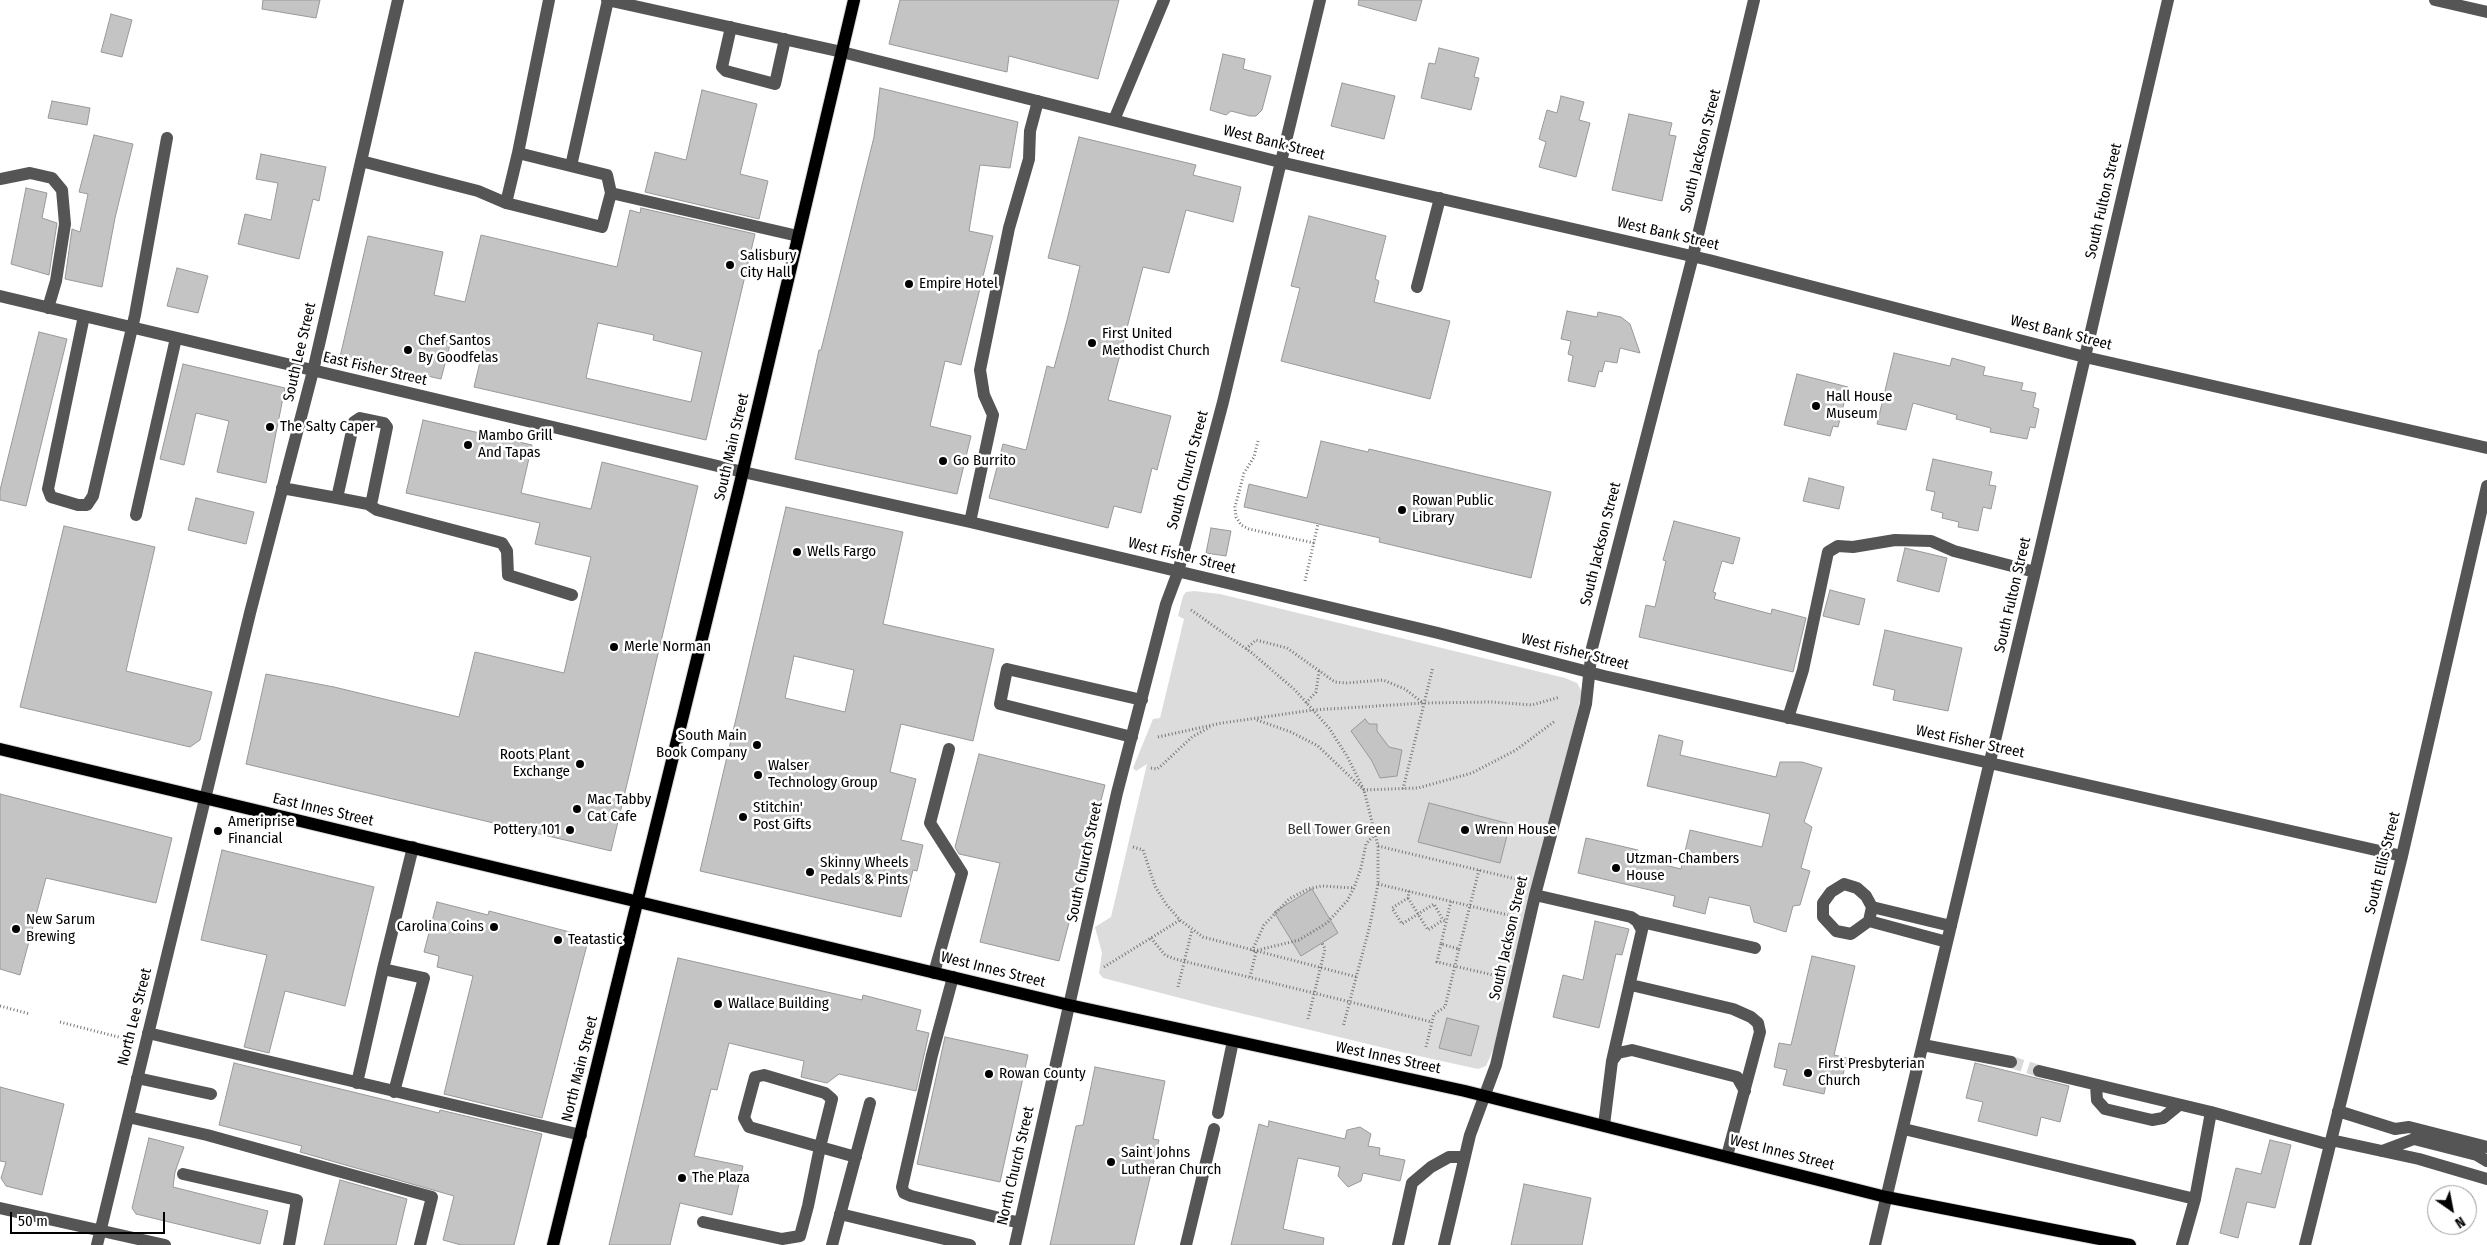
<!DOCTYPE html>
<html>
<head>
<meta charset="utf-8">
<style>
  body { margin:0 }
  #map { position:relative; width:2487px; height:1245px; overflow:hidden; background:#fff; font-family:"Fira Sans Condensed",sans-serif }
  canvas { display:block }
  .north { position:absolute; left:2427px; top:1185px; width:50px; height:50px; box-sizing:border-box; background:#fff; border:1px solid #999; border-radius:50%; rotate:147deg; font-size:14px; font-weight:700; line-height:20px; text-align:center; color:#000 }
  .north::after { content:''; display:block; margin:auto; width:18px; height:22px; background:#000; clip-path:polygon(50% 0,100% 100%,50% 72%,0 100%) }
  .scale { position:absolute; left:10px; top:1212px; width:155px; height:22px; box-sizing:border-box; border:2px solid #000; border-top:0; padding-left:6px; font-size:15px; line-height:18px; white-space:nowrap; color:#000; -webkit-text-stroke:4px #fff; paint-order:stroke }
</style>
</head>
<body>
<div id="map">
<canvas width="2487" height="1245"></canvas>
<div class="north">N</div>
<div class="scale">50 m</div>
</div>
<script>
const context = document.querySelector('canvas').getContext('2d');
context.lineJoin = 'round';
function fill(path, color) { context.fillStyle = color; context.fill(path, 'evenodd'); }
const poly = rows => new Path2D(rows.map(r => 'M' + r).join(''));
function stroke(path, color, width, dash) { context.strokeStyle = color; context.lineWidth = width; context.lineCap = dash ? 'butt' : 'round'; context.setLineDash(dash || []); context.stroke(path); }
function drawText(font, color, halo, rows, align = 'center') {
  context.font = font + ' "Fira Sans Condensed",sans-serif'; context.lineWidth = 5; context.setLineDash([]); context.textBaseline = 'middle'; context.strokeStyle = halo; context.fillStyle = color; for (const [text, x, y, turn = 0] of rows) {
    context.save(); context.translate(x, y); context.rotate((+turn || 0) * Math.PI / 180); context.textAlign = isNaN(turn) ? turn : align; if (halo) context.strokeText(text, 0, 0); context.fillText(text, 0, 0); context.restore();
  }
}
const green = poly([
  [1194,591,1220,594,1565,678,1577,683,1581,690,1581,697,1498,1039,1486,1066,1478,1069,1405,1053,1211,1006,1103,978,1099,973,1102,953,1095,927,1111,917,1147,764,1136,771,1133,768,1153,719,1160,718,1184,619,1178,616,1183,596,1186,592]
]);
const building = poly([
  [263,0,320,0,316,18,262,9,263,0],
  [900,0,1119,0,1098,79,1009,56,1007,72,889,44,900,0],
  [1359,0,1422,0,1416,21,1358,5,1359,0],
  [111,14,132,20,122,57,101,52,111,14],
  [1439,48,1479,58,1474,77,1479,78,1471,110,1421,98,1429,63,1435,64,1439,48],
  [1223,54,1245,59,1243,69,1271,76,1262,110,1256,116,1250,116,1231,111,1226,115,1210,110,1223,54],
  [1342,83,1395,96,1384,139,1331,126,1342,83],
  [880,88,1018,122,1010,168,980,165,969,231,993,236,961,365,945,361,930,426,971,436,957,494,795,459,819,350,821,350,874,137,880,88],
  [702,90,757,104,740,174,768,181,759,219,645,192,655,152,686,160,702,90],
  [1561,96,1584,102,1579,120,1590,123,1576,177,1539,167,1546,142,1539,139,1547,110,1557,113,1561,96],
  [52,101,90,108,87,125,48,118,52,101],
  [1629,114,1672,123,1669,135,1676,136,1662,201,1612,190,1629,114],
  [94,135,133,144,115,218,102,287,65,279,72,229,80,232,88,194,79,192,94,135],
  [1079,137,1196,165,1193,175,1241,187,1233,222,1186,210,1169,273,1143,267,1108,400,1171,416,1157,470,1152,468,1141,513,1114,506,1108,528,989,498,1003,444,1026,450,1047,366,1054,368,1067,320,1080,266,1048,258,1079,137],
  [261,154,326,167,319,201,313,199,299,259,238,244,245,214,271,220,278,183,256,179,261,154],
  [26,188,47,193,42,218,57,223,49,275,11,264,26,188],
  [641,208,755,234,706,440,474,387,484,345,452,337,441,379,340,357,368,236,443,252,434,295,465,302,481,235,617,267,630,210,640,213,641,208],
  [598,323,654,335,653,340,702,352,691,402,586,378,598,323],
  [1309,216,1386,236,1375,279,1379,281,1374,302,1450,321,1430,399,1281,361,1300,288,1291,286,1309,216],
  [177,268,208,276,198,313,167,306,177,268],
  [1567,311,1597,317,1598,312,1621,317,1630,324,1640,353,1620,348,1617,363,1605,361,1602,372,1599,371,1595,387,1568,381,1573,356,1568,354,1571,341,1561,339,1567,311],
  [39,332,67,339,26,506,0,500,0,490,39,332],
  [1894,353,1950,366,1952,358,1985,367,1983,375,2023,383,2021,390,2036,393,2033,407,2039,409,2035,428,2030,427,2027,439,1990,432,1991,428,1956,419,1957,415,1913,403,1906,430,1877,424,1894,353],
  [183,364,285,388,266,483,217,472,229,421,196,413,184,465,160,459,183,364],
  [1797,374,1848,387,1838,427,1833,426,1830,436,1784,425,1797,374],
  [423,420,532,445,521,493,591,509,602,462,698,486,611,851,246,764,266,674,334,687,459,717,475,652,564,673,591,557,535,544,540,523,406,493,423,420],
  [1321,441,1368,452,1369,449,1551,492,1531,578,1379,542,1380,538,1244,507,1249,484,1307,498,1321,441],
  [1933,459,1992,472,1989,485,1996,486,1991,509,1983,507,1978,531,1958,527,1959,522,1942,518,1943,513,1931,510,1935,492,1926,490,1933,459],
  [1809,478,1844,487,1839,509,1803,501,1809,478],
  [196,498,254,512,246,544,188,530,196,498],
  [786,507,903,532,883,624,994,649,973,741,901,724,890,772,916,779,901,840,923,845,917,871,913,870,901,917,700,871,786,507],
  [794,656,854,670,845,712,785,698,794,656],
  [1674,521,1740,538,1733,564,1722,561,1713,592,1716,593,1714,599,1771,614,1772,609,1806,618,1793,672,1639,637,1646,605,1655,607,1666,561,1663,560,1674,521],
  [64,526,155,547,126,671,212,692,200,740,190,747,20,707,64,526],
  [1211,528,1231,531,1226,556,1206,553,1211,528],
  [1905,548,1947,558,1939,592,1897,581,1905,548],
  [1830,590,1865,599,1859,625,1823,616,1830,590],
  [1885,630,1962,648,1948,711,1893,700,1895,690,1873,685,1885,630],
  [1365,719,1369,724,1377,724,1377,731,1389,747,1402,750,1397,776,1380,778,1372,761,1351,731,1365,719],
  [1659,735,1683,741,1680,755,1776,777,1780,762,1802,762,1822,768,1804,822,1812,827,1801,868,1810,871,1800,905,1793,906,1786,932,1754,922,1750,906,1709,897,1705,914,1673,906,1675,896,1578,873,1586,838,1638,850,1637,858,1681,869,1690,830,1762,847,1770,814,1647,786,1659,735],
  [979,754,1105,785,1059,961,980,942,1000,863,959,854,955,847,979,754],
  [0,794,172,838,156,903,46,878,20,975,0,969,0,794],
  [1429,803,1510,824,1500,863,1418,842,1429,803],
  [222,850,374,887,345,1006,285,991,269,1053,244,1047,267,955,201,940,222,850],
  [1312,889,1338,933,1301,956,1274,912,1312,889],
  [437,902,488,915,489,911,589,937,542,1118,444,1094,473,976,437,967,439,956,424,952,437,902],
  [1595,921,1629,929,1622,955,1616,954,1599,1028,1553,1017,1563,975,1583,980,1595,921],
  [1812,956,1855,966,1834,1055,1847,1058,1841,1083,1827,1080,1824,1094,1783,1085,1787,1070,1774,1067,1779,1043,1791,1045,1812,956],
  [678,958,862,1000,863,995,921,1010,916,1030,929,1033,916,1091,839,1074,827,1083,801,1077,804,1061,729,1043,717,1090,711,1089,694,1156,743,1166,732,1215,680,1203,670,1245,609,1245,678,958],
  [1447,1018,1479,1026,1471,1056,1439,1048,1447,1018],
  [945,1037,1028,1055,1000,1182,917,1164,945,1037],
  [234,1063,439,1113,440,1110,542,1134,514,1245,461,1245,443,1240,454,1196,300,1152,302,1146,219,1125,234,1063],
  [1975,1063,2069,1086,2060,1122,2041,1117,2037,1136,1978,1121,1983,1102,1966,1098,1975,1063],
  [1095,1067,1165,1081,1153,1139,1159,1140,1134,1245,1050,1245,1076,1126,1083,1125,1095,1067],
  [0,1087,64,1104,42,1195,6,1186,1,1178,6,1162,0,1161,0,1087],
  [1269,1121,1345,1139,1347,1130,1360,1127,1371,1134,1368,1146,1380,1148,1379,1155,1405,1160,1400,1181,1363,1173,1361,1181,1348,1187,1338,1176,1340,1167,1298,1158,1283,1229,1324,1238,1323,1245,1231,1245,1259,1124,1268,1127,1269,1121],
  [149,1138,184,1147,175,1172,173,1187,268,1211,260,1244,136,1214,132,1208,149,1138],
  [2270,1140,2291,1145,2275,1208,2247,1202,2238,1238,2220,1233,2236,1168,2261,1174,2270,1140],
  [340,1180,407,1199,396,1245,324,1245,340,1180],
  [1524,1184,1591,1198,1582,1245,1511,1245,1524,1184]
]);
const minorTunnel = poly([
  [2011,1062,2039,1071]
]);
const path = poly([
  [1258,441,1254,457,1244,473,1235,507,1236,517,1241,525,1249,529,1314,543],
  [1305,581,1318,524],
  [1191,610,1252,653,1295,690,1329,728,1347,756,1364,790,1378,846,1378,884,1370,925,1343,1027],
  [1246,649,1256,640,1287,648,1335,682,1346,683,1383,680,1405,689,1423,703],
  [1306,703,1316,692,1319,671],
  [1257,720,1291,732,1318,746,1364,790,1418,788,1472,773,1516,750,1555,721],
  [1158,737,1222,723,1313,710,1424,703,1492,702,1532,705,1560,697],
  [1151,768,1157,769,1162,765,1192,737,1210,727],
  [1403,789,1433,667],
  [1378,846,1516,879],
  [1133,847,1143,850,1155,886,1166,904,1180,920,1203,937,1357,977],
  [1378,884,1508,915],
  [1409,891,1408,898,1392,908,1402,924,1434,904,1443,920,1446,921],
  [1408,898,1428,930,1443,920],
  [1151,938,1165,955,1175,959,1432,1022],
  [1441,944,1437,962,1493,975],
  [1459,949,1479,870],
  [1252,951,1264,925,1289,899,1308,889,1322,886,1354,888],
  [1254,951,1299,940,1327,923,1347,901,1354,888,1361,868,1366,844,1375,834],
  [1104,967,1180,920],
  [1250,977,1256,952],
  [1178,987,1192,930],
  [0,1006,30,1014],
  [1308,1019,1325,949,1322,943],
  [60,1022,130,1040],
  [1426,1047,1434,1014,1445,1007,1459,949,1441,944,1451,901]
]);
const minor = poly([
  [607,0,842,52,1280,162,1709,260,2085,357,2487,448],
  [2435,0,2487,12],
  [731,27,722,67,726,71,775,84,785,39],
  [1114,120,1164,0],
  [518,153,549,0],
  [361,161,478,191,506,203,518,153,607,175,611,193,602,227,506,203],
  [571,166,608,0],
  [0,179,30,173,52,178,62,190,65,224,56,281,48,308],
  [611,193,798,236],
  [1417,287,1440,198],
  [0,296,743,472,970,522,1438,633,1604,676,2402,856],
  [84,316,48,489,51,497,78,505,87,505,93,496,135,315,167,138],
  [282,488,337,498,354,422,360,418,384,423,387,427,372,500,368,504,337,498],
  [368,504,377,510,502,543,507,551,508,575,572,595],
  [136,515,176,338],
  [970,522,993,415,984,395,980,370,1009,228,1029,159,1030,131,1038,101],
  [1788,718,1803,670,1828,552,1838,546,1853,547,1895,540,1931,541,1954,551,2035,572],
  [1132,737,1000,704,1007,669,1142,700],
  [1535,895,1631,917,1637,921,1642,930,1612,1061,1604,1125],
  [1872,907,1951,926],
  [1637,921,1755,948],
  [1869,921,1872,907,1866,896,1857,888,1844,884,1831,892,1823,903,1823,917,1836,931,1851,934,1869,921,1947,942],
  [934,973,962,873,930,823,949,749],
  [953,977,932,1055,902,1187,904,1193,911,1196,1020,1223],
  [1631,985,1733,1009,1751,1017,1758,1023,1760,1032,1727,1156],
  [148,1033,581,1135],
  [1923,1045,2011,1062],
  [1612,1061,1618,1053,1632,1050,1737,1077,1745,1091],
  [2039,1071,2211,1112,2330,1145],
  [137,1078,211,1094],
  [357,1083,383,969],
  [2096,1085,2097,1100,2105,1109,2152,1120,2163,1118,2179,1105],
  [394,1092,424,978,383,969,413,847],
  [2338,1111,2395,1129,2409,1127,2487,1147],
  [1218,1113,1233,1041],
  [128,1117,207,1135,432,1197,420,1245],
  [1904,1129,2195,1199],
  [2331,1140,2419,1159,2487,1179],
  [2382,1151,2414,1139,2477,1155,2487,1161],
  [183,1174,297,1200,289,1245],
  [0,1208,165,1245],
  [840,1214,970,1245],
  [703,1222,782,1239,800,1236,808,1206,820,1147,832,1099,825,1093,764,1075,755,1077,744,1118,749,1127,820,1147,856,1157],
  [97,1245,250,613,313,371,398,0],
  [832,1245,870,1103],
  [1015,1245,1117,793,1166,604,1178,572,1223,402,1320,0],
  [1186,1245,1214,1129],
  [1398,1245,1412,1183,1431,1167,1449,1157,1465,1157],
  [1444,1245,1470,1135,1496,1065,1535,895,1586,704,1592,648,1693,256,1754,0],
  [1875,1245,2035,572,2168,0],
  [2182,1245,2195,1199,2211,1112],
  [2305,1245,2402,856,2487,486]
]);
const major = poly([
  [0,749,1069,1005,1465,1091,1886,1197,2130,1245],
  [553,1245,738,492,854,0]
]);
const markers = [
  [730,265,5,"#000"],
  [909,284,5,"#000"],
  [1092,343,5,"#000"],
  [408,350,5,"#000"],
  [1816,406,5,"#000"],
  [270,427,5,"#000"],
  [468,445,5,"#000"],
  [943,461,5,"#000"],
  [1402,510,5,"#000"],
  [797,552,5,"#000"],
  [614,647,5,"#000"],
  [757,745,5,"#000"],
  [580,764,5,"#000"],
  [758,775,5,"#000"],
  [577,809,5,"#000"],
  [743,817,5,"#000"],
  [570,830,5,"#000"],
  [1465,830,5,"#000"],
  [218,831,5,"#000"],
  [1616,868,5,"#000"],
  [810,872,5,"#000"],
  [494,927,5,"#000"],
  [16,929,5,"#000"],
  [558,940,5,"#000"],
  [718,1004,5,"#000"],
  [1808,1073,5,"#000"],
  [989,1074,5,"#000"],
  [1111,1162,5,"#000"],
  [682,1178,5,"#000"]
];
const streetNames = [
  ["West Bank Street",1274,143,14],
  ["South Jackson Street",1701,151,-76],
  ["South Fulton Street",2104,201,-77],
  ["West Bank Street",1668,234,13],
  ["West Bank Street",2061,333,14],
  ["South Lee Street",300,352,-77],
  ["East Fisher Street",375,369,13],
  ["South Main Street",732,447,-77],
  ["South Church Street",1188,470,-75],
  ["South Jackson Street",1601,544,-76],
  ["West Fisher Street",1182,556,14],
  ["South Fulton Street",2013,595,-77],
  ["West Fisher Street",1575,652,14],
  ["West Fisher Street",1970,742,12],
  ["East Innes Street",323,810,13],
  ["South Church Street",1085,862,-78],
  ["South Ellis Street",2383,863,-76],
  ["South Jackson Street",1509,938,-77],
  ["West Innes Street",993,970,14],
  ["North Lee Street",135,1017,-76],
  ["West Innes Street",1388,1058,12],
  ["North Main Street",580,1069,-76],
  ["West Innes Street",1782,1153,14],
  ["North Church Street",1016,1166,-77]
];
const poiNames = [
  ["Salisbury",740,256],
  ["City Hall",740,273],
  ["Empire Hotel",919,284],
  ["First United",1102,334],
  ["Methodist Church",1102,351],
  ["Chef Santos",418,341],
  ["By Goodfelas",418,358],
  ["Hall House",1826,397],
  ["Museum",1826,414],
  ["The Salty Caper",280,427],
  ["Mambo Grill",478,436],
  ["And Tapas",478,453],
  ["Go Burrito",953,461],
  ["Rowan Public",1412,501],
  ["Library",1412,518],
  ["Wells Fargo",807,552],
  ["Merle Norman",624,647],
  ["South Main",747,736,"right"],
  ["Book Company",747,753,"right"],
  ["Roots Plant",570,755,"right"],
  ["Exchange",570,772,"right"],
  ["Walser",768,766],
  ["Technology Group",768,783],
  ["Mac Tabby",587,800],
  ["Cat Cafe",587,817],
  ["Stitchin'",753,808],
  ["Post Gifts",753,825],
  ["Ameriprise",228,822],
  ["Financial",228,839],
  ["Pottery 101",560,830,"right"],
  ["Wrenn House",1475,830],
  ["Utzman-Chambers",1626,859],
  ["House",1626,876],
  ["Skinny Wheels",820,863],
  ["Pedals & Pints",820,880],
  ["New Sarum",26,920],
  ["Brewing",26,937],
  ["Carolina Coins",484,927,"right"],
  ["Teatastic",568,940],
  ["Wallace Building",728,1004],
  ["First Presbyterian",1818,1064],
  ["Church",1818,1081],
  ["Rowan County",999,1074],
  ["Saint Johns",1121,1153],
  ["Lutheran Church",1121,1170],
  ["The Plaza",692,1178]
];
const parkNames = [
  ["Bell Tower Green",1339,830]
];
fill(green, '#dcdcdc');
fill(building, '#c4c4c4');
stroke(building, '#999', 1);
stroke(minorTunnel, '#d9d9d9', 12, [12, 6]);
stroke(major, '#dbdbdb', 14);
stroke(path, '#777', 3, [1, 2.5]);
stroke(minor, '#555', 12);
stroke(major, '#000', 12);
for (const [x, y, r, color] of markers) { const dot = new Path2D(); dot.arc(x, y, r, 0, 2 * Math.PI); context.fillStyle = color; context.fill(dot); stroke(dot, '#fff', 2); }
drawText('15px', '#000', '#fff', streetNames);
drawText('15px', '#000', '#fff', poiNames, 'left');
drawText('15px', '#333', '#fff', parkNames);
</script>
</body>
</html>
